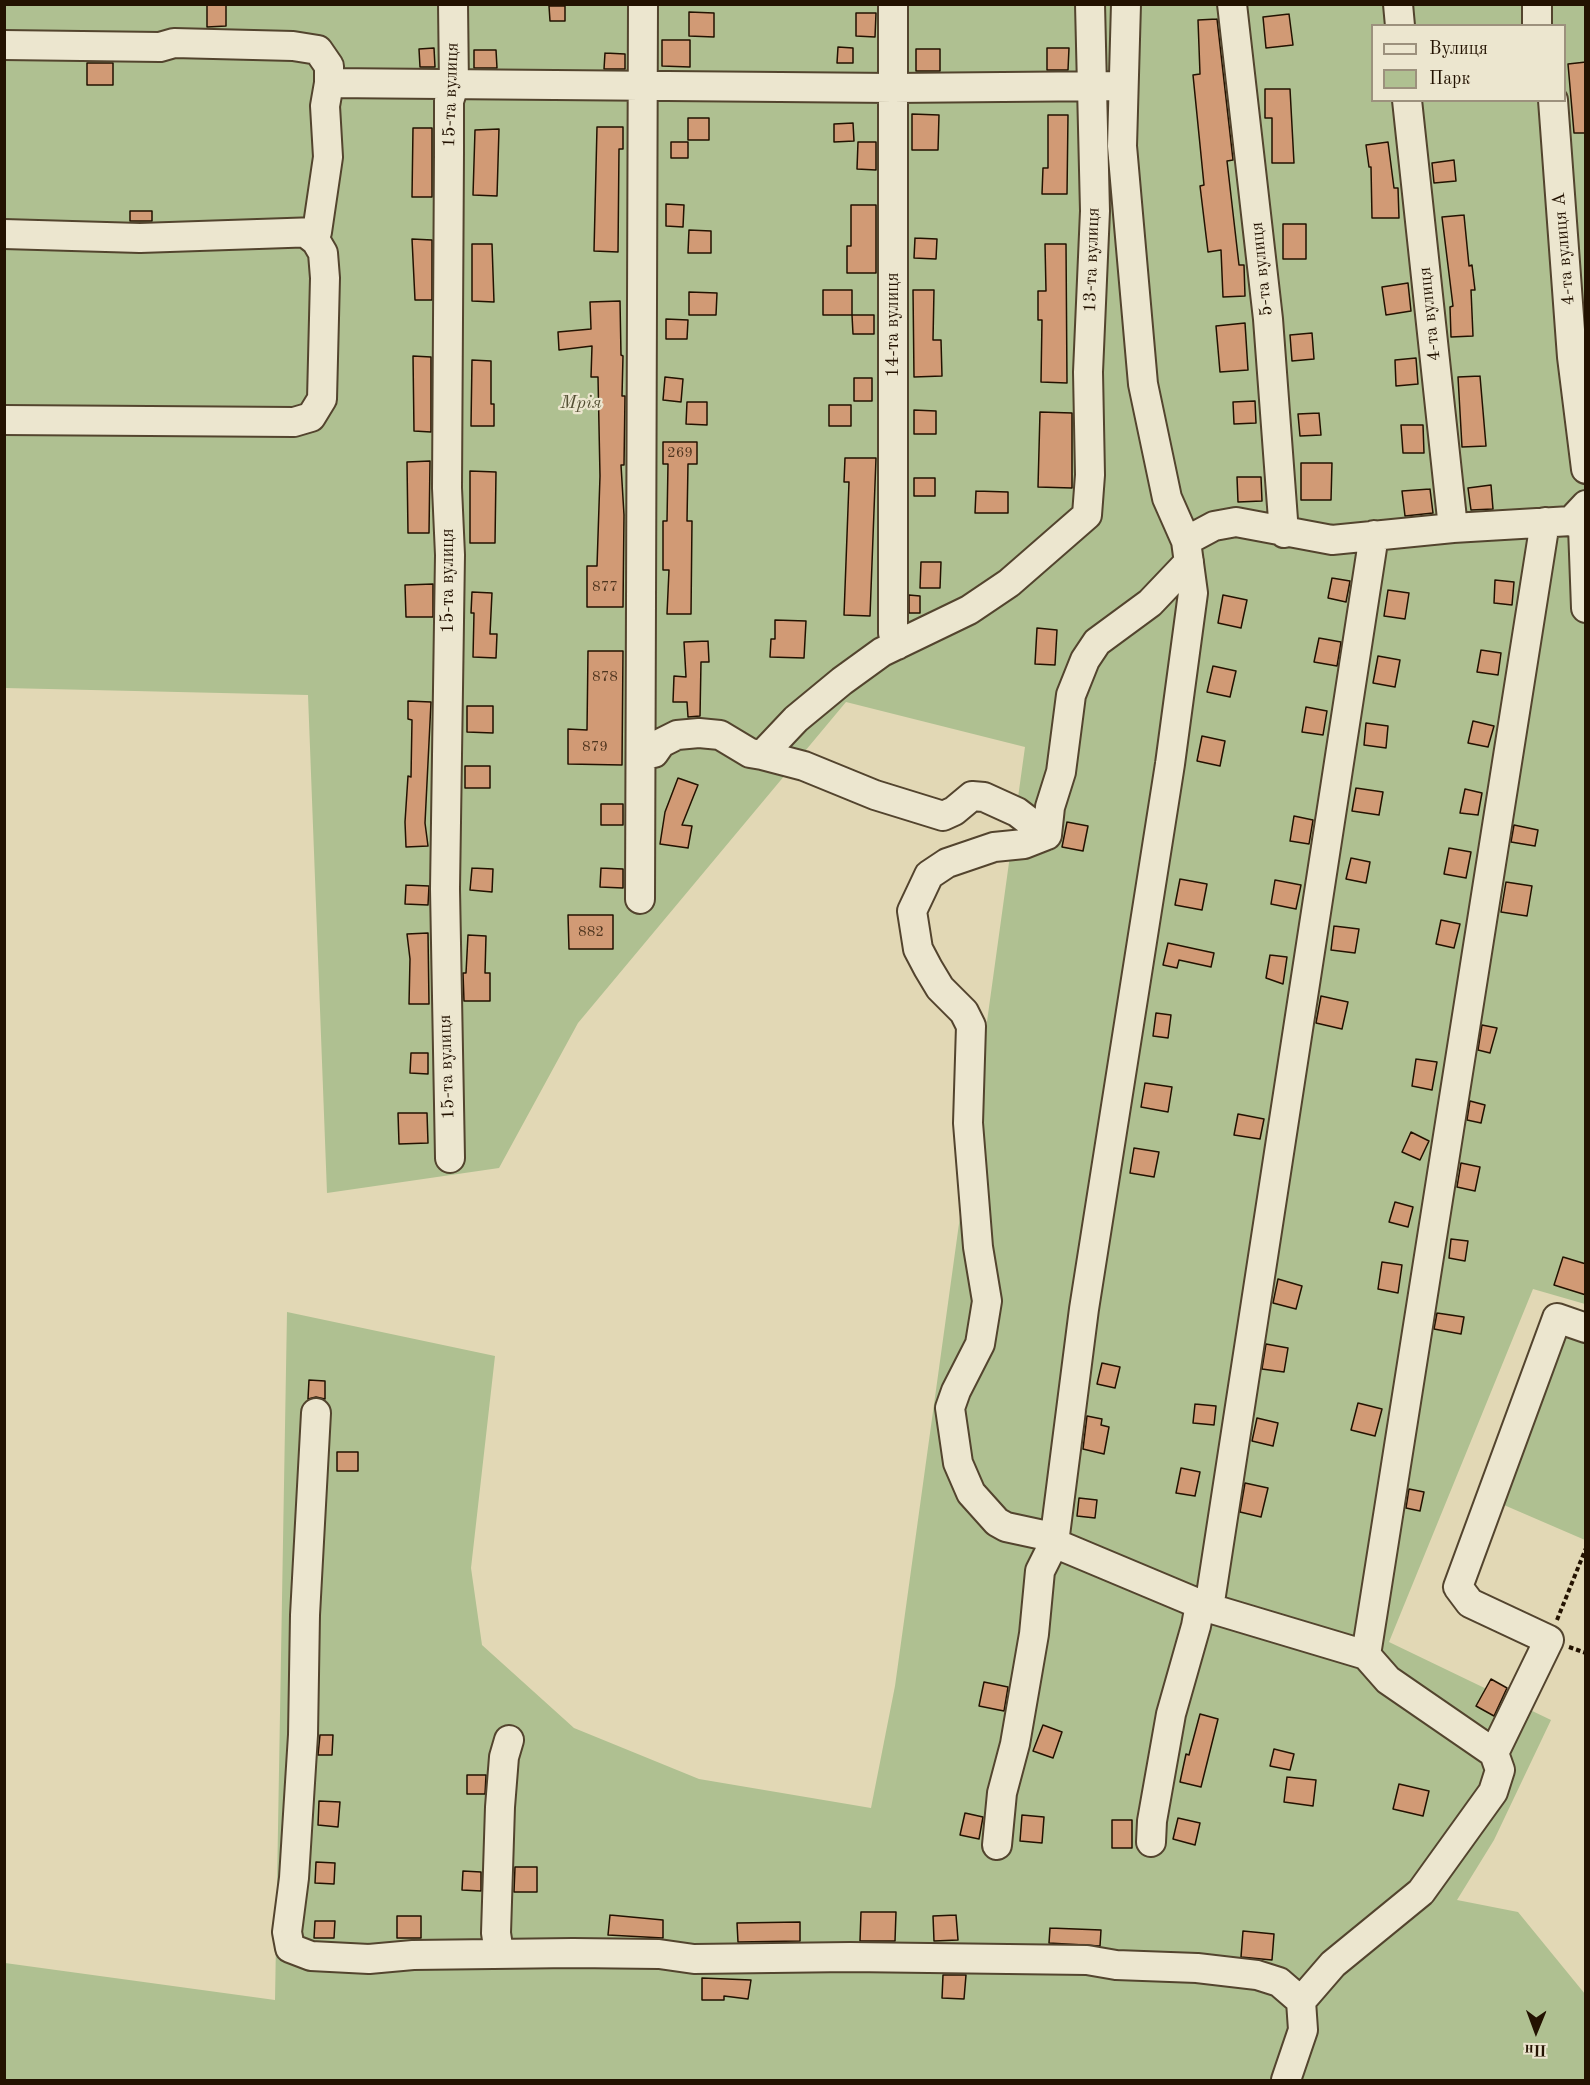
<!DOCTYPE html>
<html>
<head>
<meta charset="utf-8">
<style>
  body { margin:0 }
  #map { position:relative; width:1590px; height:2085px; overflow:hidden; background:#e2d8b5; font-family:"Old Standard TT",serif }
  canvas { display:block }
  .frame { position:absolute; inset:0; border:6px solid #231201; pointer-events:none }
  .legend { position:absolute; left:1371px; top:24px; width:195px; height:78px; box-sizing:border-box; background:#ece6cf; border:2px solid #9c917d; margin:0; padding:8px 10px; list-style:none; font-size:18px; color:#231201 }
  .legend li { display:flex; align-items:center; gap:12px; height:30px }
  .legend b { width:30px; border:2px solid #9c917d }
  .north { position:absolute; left:1506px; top:2001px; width:60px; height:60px; -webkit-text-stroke:4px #ece6cf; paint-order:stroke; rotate:181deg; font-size:16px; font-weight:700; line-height:24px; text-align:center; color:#231201 }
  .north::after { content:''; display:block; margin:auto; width:21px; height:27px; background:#231201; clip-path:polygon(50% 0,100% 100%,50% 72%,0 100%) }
</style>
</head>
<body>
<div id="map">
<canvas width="1590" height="2085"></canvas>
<div class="frame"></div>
<ul class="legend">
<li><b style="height:8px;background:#ece6cf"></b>Вулиця</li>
<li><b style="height:16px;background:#afc091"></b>Парк</li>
</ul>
<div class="north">Пн</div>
</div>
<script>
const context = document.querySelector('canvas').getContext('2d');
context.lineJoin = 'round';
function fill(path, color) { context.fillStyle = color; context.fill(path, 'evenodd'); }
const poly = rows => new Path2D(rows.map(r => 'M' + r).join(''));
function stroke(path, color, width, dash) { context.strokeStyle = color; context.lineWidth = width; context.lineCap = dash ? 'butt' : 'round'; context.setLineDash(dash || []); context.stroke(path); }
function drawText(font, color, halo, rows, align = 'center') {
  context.font = font + ' "Old Standard TT",serif'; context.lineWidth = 4.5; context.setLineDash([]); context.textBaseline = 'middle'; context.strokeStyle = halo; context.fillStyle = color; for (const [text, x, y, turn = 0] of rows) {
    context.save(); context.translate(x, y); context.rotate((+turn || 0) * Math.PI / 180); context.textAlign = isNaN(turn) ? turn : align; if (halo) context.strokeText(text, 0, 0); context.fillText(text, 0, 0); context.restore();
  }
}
const green = poly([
  [5,5,1585,5,1585,1304,1533,1289,1389,1642,1551,1720,1494,1840,1457,1900,1518,1912,1585,1994,1585,2080,5,2080,5,1963,275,2000,287,1312,495,1356,471,1568,482,1645,574,1728,699,1779,871,1808,895,1686,1025,747,846,702,578,1023,499,1168,327,1193,308,695,5,688],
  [1372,26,1564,26,1564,100,1372,100],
  [1557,1318,1585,1328,1585,1540,1490,1499]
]);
const building = poly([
  [207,4,226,4,226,26,207,27,207,4],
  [549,6,565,6,565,21,550,21,549,6],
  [689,12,714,13,714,37,689,36,689,12],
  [856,13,876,13,875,37,856,36,856,13],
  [1289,14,1293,45,1266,48,1263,17,1289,14],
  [1217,19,1233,160,1227,161,1239,265,1244,265,1245,296,1223,297,1221,250,1208,252,1200,186,1204,185,1193,75,1200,74,1198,20,1217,19],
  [662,40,690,40,690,67,662,66,662,40],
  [838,47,853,48,853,63,837,63,838,47],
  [434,48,435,67,420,67,419,49,434,48],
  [1047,48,1069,48,1068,70,1047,70,1047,48],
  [916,49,940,49,940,71,916,71,916,49],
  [474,50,496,50,497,68,474,68,474,50],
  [605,53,625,54,625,69,604,69,605,53],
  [1586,62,1586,133,1574,133,1568,64,1586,62],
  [87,63,113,63,113,85,87,85,87,63],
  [1265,89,1290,89,1294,163,1272,163,1272,118,1265,118,1265,89],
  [912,114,939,115,938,150,912,150,912,114],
  [1048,115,1068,115,1067,194,1042,194,1043,168,1048,168,1048,115],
  [688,118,709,118,709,140,688,140,688,118],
  [853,123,854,141,834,142,834,124,853,123],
  [597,127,623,127,623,149,619,149,618,252,594,251,597,127],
  [413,128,432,128,432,197,412,197,413,128],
  [499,129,497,196,473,195,475,130,499,129],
  [671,142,688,142,688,158,671,158,671,142],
  [858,142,876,142,876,170,857,169,858,142],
  [1388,142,1394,188,1398,188,1399,218,1372,218,1371,167,1369,167,1366,145,1388,142],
  [1454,160,1456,181,1434,183,1432,163,1454,160],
  [666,204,684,205,683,227,666,226,666,204],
  [851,205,876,205,876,273,847,273,847,246,851,246,851,205],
  [130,211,152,211,152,221,130,221,130,211],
  [1464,215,1469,266,1472,265,1475,290,1471,290,1473,336,1451,337,1450,307,1453,306,1442,217,1464,215],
  [1283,224,1306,224,1306,259,1283,259,1283,224],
  [689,230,711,231,711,253,688,253,689,230],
  [915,238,937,239,936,259,914,258,915,238],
  [412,239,432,240,432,300,415,300,412,239],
  [472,244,492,244,494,302,472,301,472,244],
  [1045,244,1066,244,1067,383,1041,382,1042,320,1038,320,1038,291,1046,291,1045,244],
  [1408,283,1411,311,1386,315,1382,287,1408,283],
  [823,290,852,290,852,315,823,315,823,290],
  [913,290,934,290,933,340,941,340,942,376,914,377,913,290],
  [689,292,717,293,716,315,689,315,689,292],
  [620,301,621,355,623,356,622,396,625,396,624,465,621,465,624,515,623,607,587,607,587,566,597,566,600,476,598,377,591,377,592,346,559,350,558,332,591,329,590,302,620,301],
  [852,315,874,315,874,334,853,334,852,315],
  [666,319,688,320,687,339,666,339,666,319],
  [1245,323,1248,370,1220,372,1216,326,1245,323],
  [1312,333,1314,359,1292,361,1290,335,1312,333],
  [413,356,431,357,431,432,414,431,413,356],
  [1416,358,1418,384,1396,386,1395,360,1416,358],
  [472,360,491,361,491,404,494,404,494,426,471,426,472,360],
  [1480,376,1486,446,1462,447,1458,377,1480,376],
  [665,377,683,379,681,402,663,400,665,377],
  [854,378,872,378,872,401,854,401,854,378],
  [1255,401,1256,423,1234,424,1233,402,1255,401],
  [687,402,707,402,707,425,686,424,687,402],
  [829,405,851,405,851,426,829,426,829,405],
  [914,410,936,411,936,434,914,434,914,410],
  [1040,412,1072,413,1072,488,1038,487,1040,412],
  [1319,413,1321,435,1300,436,1298,414,1319,413],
  [1401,425,1423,425,1424,453,1403,453,1401,425],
  [663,442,697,442,697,464,688,464,687,521,692,521,691,614,667,614,669,570,663,570,663,521,667,521,668,464,663,464,663,442],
  [845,458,876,458,870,616,844,615,849,482,844,482,845,458],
  [430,461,429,533,408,533,407,462,430,461],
  [1301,463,1332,463,1331,500,1301,500,1301,463],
  [470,471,496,472,495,543,470,543,470,471],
  [1237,477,1261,477,1262,501,1238,502,1237,477],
  [914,478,935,478,935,496,914,496,914,478],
  [1491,485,1493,509,1471,510,1468,488,1491,485],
  [1430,489,1433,513,1405,516,1402,491,1430,489],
  [976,491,1008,492,1008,513,975,513,976,491],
  [921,562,941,562,940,588,920,588,921,562],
  [1332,578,1350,581,1346,602,1328,598,1332,578],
  [1495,580,1514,582,1512,605,1494,603,1495,580],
  [433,584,433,617,406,617,405,585,433,584],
  [1388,590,1409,593,1405,619,1384,616,1388,590],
  [472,592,492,593,490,634,497,634,496,658,473,657,474,613,471,613,472,592],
  [909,595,920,596,920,613,909,613,909,595],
  [1223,595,1247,600,1241,628,1218,623,1223,595],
  [775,620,806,621,804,658,770,657,771,639,775,639,775,620],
  [1037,628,1057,630,1055,665,1035,664,1037,628],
  [1319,638,1341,642,1337,666,1314,662,1319,638],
  [708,641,709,662,701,662,700,716,688,717,687,702,673,702,674,676,686,677,684,642,708,641],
  [1481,650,1501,653,1498,675,1477,672,1481,650],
  [588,651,623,651,622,765,568,764,568,729,587,730,588,651],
  [1378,656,1400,660,1395,687,1373,683,1378,656],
  [1213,666,1236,671,1230,697,1207,692,1213,666],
  [408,701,431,702,425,823,428,846,406,847,405,822,408,776,411,777,412,720,408,719,408,701],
  [467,706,493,706,493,733,467,732,467,706],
  [1306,707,1327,711,1323,735,1302,732,1306,707],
  [1473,721,1494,726,1488,747,1468,743,1473,721],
  [1366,723,1388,726,1386,748,1364,745,1366,723],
  [1202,736,1225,741,1220,766,1197,761,1202,736],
  [465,766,490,766,490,788,465,788,465,766],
  [678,778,698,785,682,825,692,826,688,848,660,844,665,812,678,778],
  [1356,788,1383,792,1379,815,1352,811,1356,788],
  [1465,789,1482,793,1478,815,1460,813,1465,789],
  [601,804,623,804,623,825,601,825,601,804],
  [1294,816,1313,820,1309,844,1290,841,1294,816],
  [1067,822,1088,826,1083,851,1062,847,1067,822],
  [1514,825,1538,830,1535,846,1511,842,1514,825],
  [1449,848,1471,852,1466,878,1444,874,1449,848],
  [1351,858,1370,862,1366,883,1346,879,1351,858],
  [472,868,493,869,492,892,470,890,472,868],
  [601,868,623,869,623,888,600,887,601,868],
  [1180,879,1207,884,1202,910,1175,905,1180,879],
  [1275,880,1301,885,1296,909,1271,904,1275,880],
  [1506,882,1532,886,1527,916,1501,912,1506,882],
  [406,885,429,886,428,905,405,904,406,885],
  [568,915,613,915,613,949,569,949,568,915],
  [1441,920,1460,924,1454,948,1436,944,1441,920],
  [1334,926,1359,929,1355,953,1331,950,1334,926],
  [428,933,429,1004,409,1004,410,959,407,934,428,933],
  [468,935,486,936,485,973,490,973,490,1001,464,1001,463,973,466,973,468,935],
  [1168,943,1214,953,1211,967,1179,960,1177,968,1163,965,1168,943],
  [1270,955,1287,957,1283,984,1266,978,1270,955],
  [1321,996,1348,1002,1342,1029,1316,1023,1321,996],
  [1156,1013,1171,1015,1168,1038,1153,1036,1156,1013],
  [1482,1025,1497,1028,1490,1053,1478,1050,1482,1025],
  [411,1053,428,1053,428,1074,410,1073,411,1053],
  [1416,1059,1437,1062,1432,1090,1412,1086,1416,1059],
  [1145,1083,1172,1087,1168,1112,1141,1107,1145,1083],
  [1470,1101,1485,1105,1481,1123,1467,1120,1470,1101],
  [398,1113,427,1113,428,1143,399,1144,398,1113],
  [1238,1114,1264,1119,1260,1139,1234,1135,1238,1114],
  [1411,1132,1429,1141,1420,1160,1402,1152,1411,1132],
  [1134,1148,1159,1152,1154,1177,1130,1173,1134,1148],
  [1461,1163,1480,1167,1475,1191,1457,1187,1461,1163],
  [1395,1202,1413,1207,1408,1227,1389,1222,1395,1202],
  [1451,1239,1468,1241,1465,1261,1449,1258,1451,1239],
  [1563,1257,1586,1264,1586,1295,1554,1285,1563,1257],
  [1382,1262,1402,1265,1398,1293,1378,1289,1382,1262],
  [1278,1279,1302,1286,1296,1309,1273,1303,1278,1279],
  [1437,1313,1464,1317,1461,1334,1434,1329,1437,1313],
  [1266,1344,1288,1348,1284,1372,1262,1369,1266,1344],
  [1102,1363,1120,1367,1115,1388,1097,1384,1102,1363],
  [309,1380,325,1381,325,1399,316,1397,308,1399,309,1380],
  [1358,1403,1382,1409,1375,1436,1351,1430,1358,1403],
  [1195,1404,1216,1406,1214,1425,1193,1423,1195,1404],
  [1087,1416,1102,1419,1101,1425,1109,1427,1104,1454,1083,1449,1087,1416],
  [1257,1418,1278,1423,1273,1446,1252,1441,1257,1418],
  [337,1452,358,1452,358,1471,337,1471,337,1452],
  [1181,1468,1200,1472,1195,1496,1176,1493,1181,1468],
  [1245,1483,1268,1488,1261,1517,1240,1512,1245,1483],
  [1409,1489,1424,1492,1420,1511,1406,1508,1409,1489],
  [1079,1498,1097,1500,1095,1518,1077,1516,1079,1498],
  [1491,1679,1507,1688,1494,1716,1476,1706,1491,1679],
  [984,1682,1008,1687,1004,1711,979,1706,984,1682],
  [1200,1714,1218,1719,1201,1787,1180,1782,1186,1754,1189,1755,1200,1714],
  [1043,1725,1062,1732,1053,1758,1033,1751,1043,1725],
  [320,1735,333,1735,332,1755,318,1755,320,1735],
  [1274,1749,1294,1754,1290,1770,1270,1766,1274,1749],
  [467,1775,486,1775,485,1794,467,1794,467,1775],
  [1287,1777,1316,1780,1313,1806,1284,1802,1287,1777],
  [1399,1784,1429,1791,1423,1816,1393,1809,1399,1784],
  [319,1801,340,1802,338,1827,318,1825,319,1801],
  [965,1813,983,1817,979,1839,960,1835,965,1813],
  [1022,1815,1044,1817,1042,1843,1020,1841,1022,1815],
  [1178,1818,1200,1823,1195,1845,1173,1839,1178,1818],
  [1112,1820,1132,1820,1132,1848,1112,1848,1112,1820],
  [316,1862,335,1863,334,1884,315,1883,316,1862],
  [515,1867,537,1867,537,1892,514,1892,515,1867],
  [463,1871,481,1872,481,1891,462,1890,463,1871],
  [861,1912,896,1912,895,1941,860,1941,861,1912],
  [610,1915,663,1920,663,1938,608,1935,610,1915],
  [956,1915,958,1940,934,1941,933,1916,956,1915],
  [397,1916,421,1916,421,1938,397,1938,397,1916],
  [315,1921,335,1921,334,1938,314,1938,315,1921],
  [800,1922,800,1941,738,1942,737,1923,800,1922],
  [1050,1928,1101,1930,1100,1946,1049,1943,1050,1928],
  [1243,1931,1274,1934,1272,1960,1241,1957,1243,1931],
  [943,1975,966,1975,964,1999,942,1998,943,1975],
  [702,1978,751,1980,748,1999,724,1996,724,2000,702,2000,702,1978]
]);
const path = poly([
  [1557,1620,1586,1548],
  [1569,1647,1586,1653]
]);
const minor = poly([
  [893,4,893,633,897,645],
  [1232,4,1268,319,1284,533],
  [1398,4,1400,26],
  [1537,4,1537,26],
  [4,45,160,47,174,43,293,46,318,50,329,66,329,83,325,106,328,157,317,232,140,238,4,234],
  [329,83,893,88,1113,86],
  [1407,100,1453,528],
  [1553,100,1572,357,1586,469],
  [4,420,294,422,311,417,322,399,325,278,323,253,316,241,307,234],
  [1571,521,1583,527,1586,608],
  [1186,541,1214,526,1236,522,1332,540,1453,528,1571,521,1586,505],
  [641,755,654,753,661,743,677,735,699,733,720,735,750,753,762,755,796,719,842,681,882,652,969,610,1009,583,1087,515,1090,475,1088,372,1095,211,1090,4],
  [762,755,804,766,875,795,943,816,954,811,972,796,984,797,1017,812,1047,835,1050,807,1061,772,1071,695,1085,660,1097,642,1150,603,1189,562],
  [1047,835,1024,844,994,847,947,863,929,875,912,911,918,949,928,968,940,988,964,1012,971,1026,968,1123,978,1247,987,1301,980,1344,956,1391,950,1408,958,1463,971,1493,997,1522,1006,1527,1043,1535,1054,1543,1209,1608,1366,1655,1388,1680,1494,1753,1500,1770,1493,1792,1421,1892,1333,1964,1301,2001,1303,2030,1286,2080],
  [640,899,643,4],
  [450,1158,445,889,450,555,447,488,449,152,449,101,454,86,453,4],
  [316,1413,305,1615,303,1735,294,1878,287,1932,290,1948,311,1956,369,1959,413,1955,573,1953,659,1954,694,1959,850,1957,1087,1960,1116,1965,1197,1968,1257,1975,1279,1982,1301,2001],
  [1209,1608,1374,535],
  [1366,1655,1545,522],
  [1494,1753,1549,1640,1470,1603,1458,1587,1557,1318,1586,1328],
  [1151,1842,1152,1821,1171,1714,1196,1626,1200,1604],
  [997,1845,1002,1793,1015,1744,1034,1634,1040,1571,1054,1543,1084,1309,1170,764,1193,593,1186,541,1167,498,1143,384,1122,146,1126,4],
  [499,1953,496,1933,500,1807,504,1757,509,1740]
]);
const numberNames = [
  ["269",680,453],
  ["877",605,587],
  ["878",605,677],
  ["879",595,747],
  ["882",591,932]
];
const streetNames = [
  ["15-та вулиця",451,95,-88],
  ["4-та вулиця А",1564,249,-95],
  ["13-та вулиця",1092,260,-88],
  ["5-та вулиця",1262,269,-96],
  ["4-та вулиця",1430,314,-96],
  ["14-та вулиця",893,325,-90],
  ["15-та вулиця",448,581,-90],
  ["15-та вулиця",447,1067,-92]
];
const parkNames = [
  ["Мрія",581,403]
];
fill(green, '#afc091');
fill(building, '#d19a75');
stroke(building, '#231201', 1.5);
stroke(minor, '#53442e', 32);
stroke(path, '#231201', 4, [4.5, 3]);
stroke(minor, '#ece6cf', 28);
drawText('15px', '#4e341e', null, numberNames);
drawText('18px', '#231201', '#ece6cf', streetNames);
drawText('italic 18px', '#544f33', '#ece6cf', parkNames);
</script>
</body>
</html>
